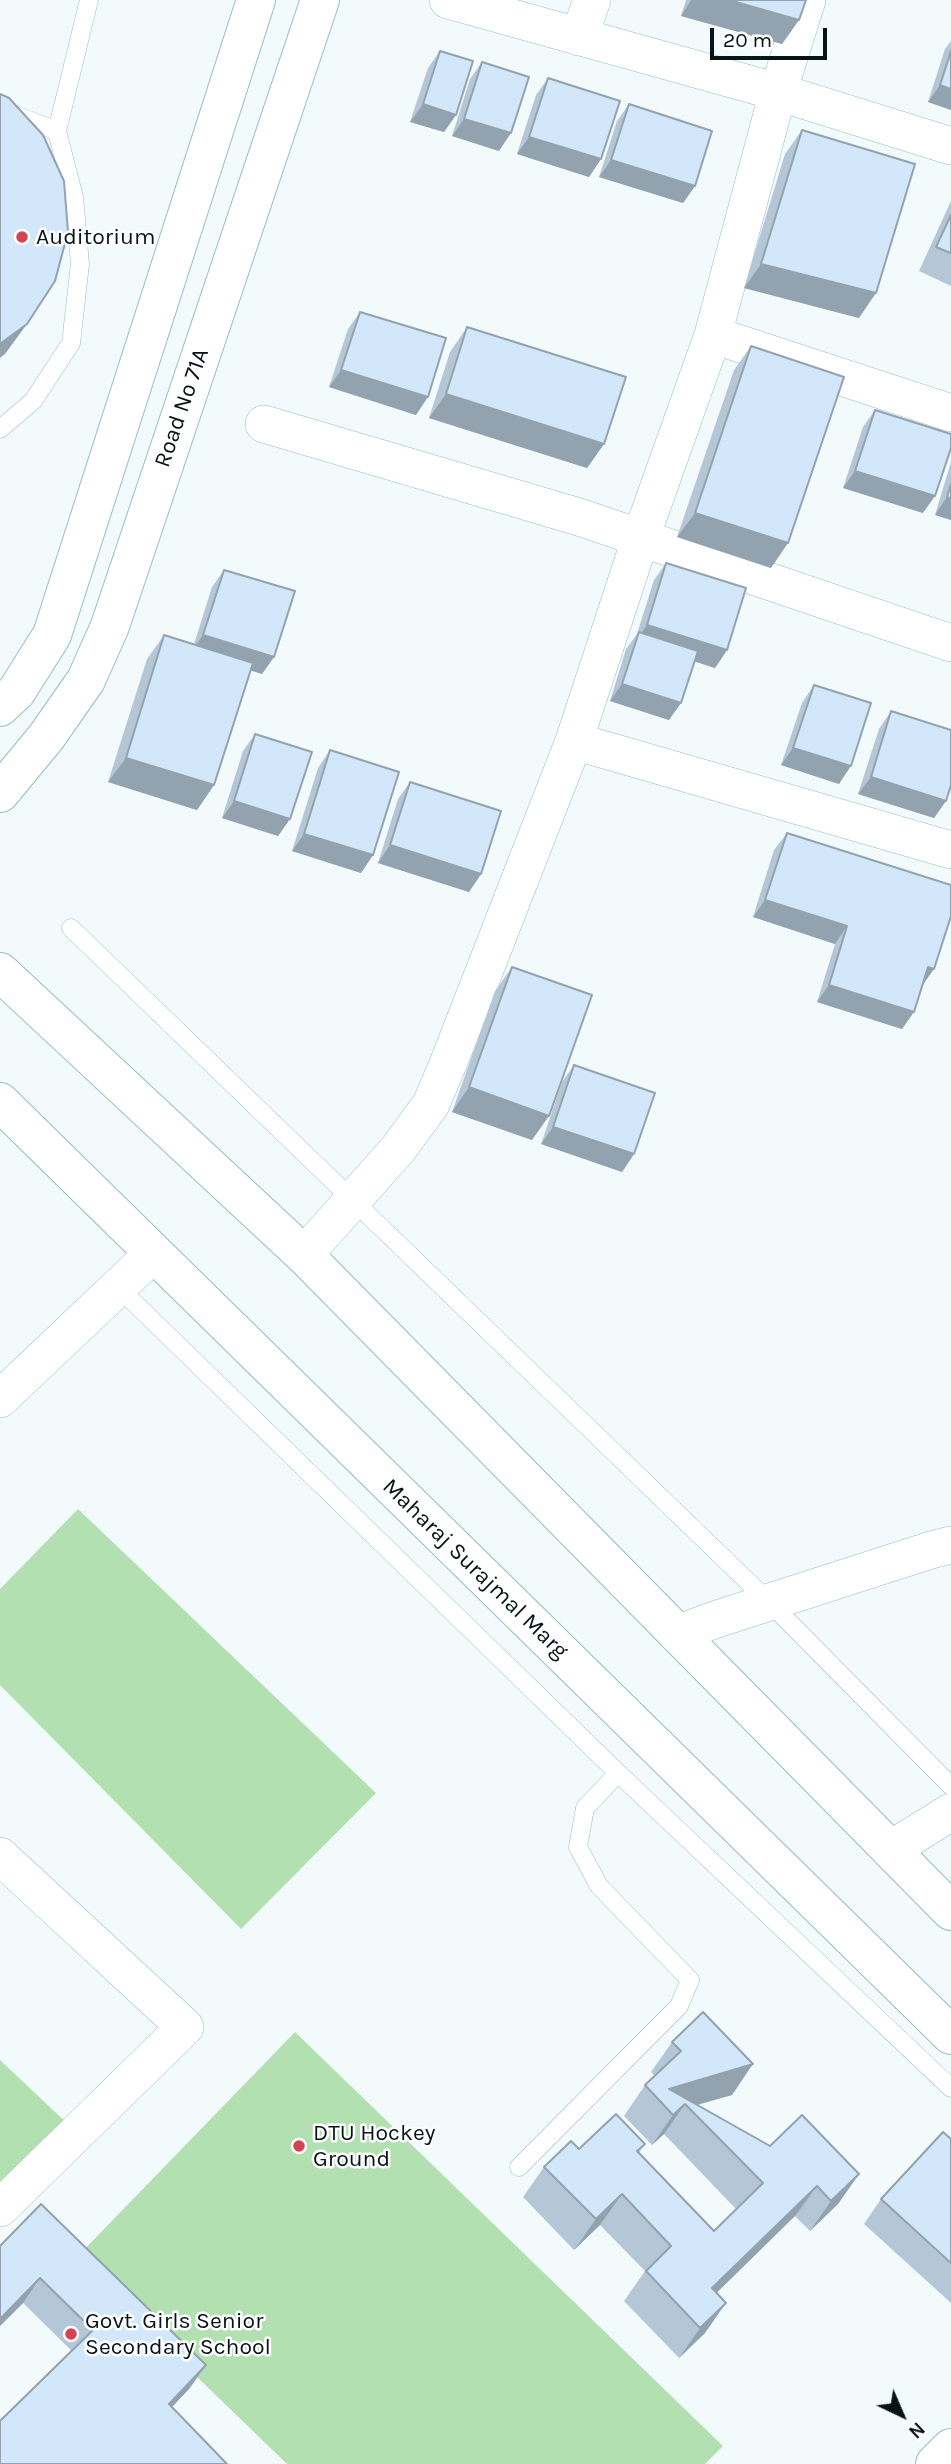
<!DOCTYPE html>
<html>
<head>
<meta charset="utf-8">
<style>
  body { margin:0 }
  #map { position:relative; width:951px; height:2464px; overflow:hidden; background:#f2fafc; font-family:Karla,sans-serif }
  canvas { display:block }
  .north { position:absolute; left:867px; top:2380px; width:70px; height:70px; -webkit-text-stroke:5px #fff; paint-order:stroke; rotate:136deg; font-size:19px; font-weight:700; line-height:28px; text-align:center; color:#061417 }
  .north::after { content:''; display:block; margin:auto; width:24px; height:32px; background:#061417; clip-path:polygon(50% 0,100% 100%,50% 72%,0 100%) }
  .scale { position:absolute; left:710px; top:28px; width:117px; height:32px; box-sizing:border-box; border:4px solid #061417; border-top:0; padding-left:9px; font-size:21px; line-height:24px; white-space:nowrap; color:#061417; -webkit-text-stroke:5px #fff; paint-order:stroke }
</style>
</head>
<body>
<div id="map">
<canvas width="951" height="2464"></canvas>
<div class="north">N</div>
<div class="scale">20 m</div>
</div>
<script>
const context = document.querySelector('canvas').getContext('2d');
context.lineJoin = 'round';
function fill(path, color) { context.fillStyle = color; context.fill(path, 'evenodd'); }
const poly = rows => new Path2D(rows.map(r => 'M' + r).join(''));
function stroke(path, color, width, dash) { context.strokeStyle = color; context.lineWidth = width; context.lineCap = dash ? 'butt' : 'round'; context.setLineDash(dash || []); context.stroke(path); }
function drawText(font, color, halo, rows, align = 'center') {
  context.font = font + ' Karla,sans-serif'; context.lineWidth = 5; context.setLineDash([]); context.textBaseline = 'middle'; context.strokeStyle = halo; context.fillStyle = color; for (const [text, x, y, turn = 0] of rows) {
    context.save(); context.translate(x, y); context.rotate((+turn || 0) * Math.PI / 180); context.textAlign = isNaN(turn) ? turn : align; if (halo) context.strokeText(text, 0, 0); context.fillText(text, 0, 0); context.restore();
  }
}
const green = poly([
  [78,1509,376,1793,241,1929,0,1685,0,1589],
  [295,2032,723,2446,705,2464,287,2464,75,2259],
  [0,2060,70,2126,0,2187]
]);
const service = poly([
  [0,109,57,131],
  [0,429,33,401,71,343,80,264,74,197,57,131,89,0],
  [71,928,769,1602,951,1786],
  [118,1287,618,1773,951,2088],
  [519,2167,679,2006,690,1980,599,1886,578,1847,585,1808,618,1773]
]);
const minor = poly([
  [448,0,778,92,951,146],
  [579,37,592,0],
  [713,335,951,413],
  [264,424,579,517,951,643],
  [574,741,951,850],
  [304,1255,399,1148,431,1104,448,1064,574,741,641,537,713,335,778,92,807,0],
  [0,1399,154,1253],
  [677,1634,714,1620,931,1550,951,1545],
  [890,1850,951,1812],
  [0,1856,185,2027,0,2208]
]);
const tertiary = poly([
  [0,707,16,692,52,635,256,0],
  [0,793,47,736,86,680,110,626,320,0],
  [935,2464,951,2448]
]);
const secondary = poly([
  [0,972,304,1255,951,1911],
  [0,1102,951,2035]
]);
const wall = poly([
  [686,0,806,0,799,20,782,44,681,16],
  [951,41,951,110,928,102,945,49],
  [440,51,456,115,444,132,410,122,428,68],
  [482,62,499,151,452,136,470,79],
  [548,78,601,159,589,177,517,154,536,95],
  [629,104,695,186,683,203,599,177,617,121],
  [802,130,859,318,744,288,785,154],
  [951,201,951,286,919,271],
  [360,312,416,415,329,387,348,329],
  [467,327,604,444,587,468,429,418,450,352],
  [751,346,771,568,677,537,734,370],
  [875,410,923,513,843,488,863,427],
  [951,462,951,520,935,515],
  [666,563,727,650,715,668,694,661,669,720,610,701,626,649,637,634,654,580],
  [224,570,274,657,262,674,251,670,214,785,197,810,108,782,147,659,164,635,194,644,212,587],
  [814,685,839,784,781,765,802,703],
  [891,711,946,801,934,818,858,794,879,729],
  [255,734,290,819,278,836,222,818,243,751],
  [330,750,373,855,361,873,292,851,318,768],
  [410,782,481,874,469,892,378,863,398,799],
  [787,833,922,986,902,1029,817,1002,835,944,753,917,774,850],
  [512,967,532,1140,452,1112,495,991],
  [574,1065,634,1154,622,1172,541,1144,562,1082],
  [672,2042,732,2095,698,2105,770,2146,859,2174,838,2204,810,2231,795,2216,716,2293,705,2333,679,2358,624,2301,645,2271,600,2225,574,2250,523,2197,544,2167,579,2149,645,2144,639,2153,714,2231,736,2209,664,2134,652,2145,624,2116,645,2085,655,2076,651,2072],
  [951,2139,951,2303,864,2224,881,2199],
  [0,2246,206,2365,189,2389,172,2407,72,2351,23,2303,0,2326]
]);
const shadedWall = poly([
  [691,0,729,0,799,20,782,44,681,16],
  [940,85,951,89,951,110,928,102],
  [423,104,456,115,444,132,410,122],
  [464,119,511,133,499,151,452,136],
  [529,137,601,159,589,177,517,154],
  [611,160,695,186,683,203,599,177],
  [761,264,876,293,859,318,744,288],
  [27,324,5,354,0,358,0,344],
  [341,370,428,397,416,415,329,387],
  [446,394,604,444,587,468,429,418],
  [855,471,935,496,923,513,843,488],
  [947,497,951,499,951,520,935,515],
  [695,513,788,543,771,568,677,537],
  [647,625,727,650,715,668,635,642],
  [203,635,274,657,262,674,191,652],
  [622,684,681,703,669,720,610,701],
  [793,748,851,766,839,784,781,765],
  [126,758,214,785,197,810,108,782],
  [871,777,946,801,934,818,858,794],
  [234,801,290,819,278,836,222,818],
  [304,834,373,855,361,873,292,851],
  [390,845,481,874,469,892,378,863],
  [765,900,847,926,835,944,753,917],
  [928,967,934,969,922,986],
  [829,985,914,1012,902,1029,817,1002],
  [469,1087,549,1116,532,1140,452,1112],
  [553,1127,634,1154,622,1172,541,1144],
  [753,2064,732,2095,688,2107,685,2104,664,2134,652,2145,673,2115,669,2089],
  [859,2174,838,2204,810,2231,831,2201],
  [817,2186,795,2216,690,2319,712,2288],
  [622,2194,600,2225,574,2250,596,2219],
  [40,2278,23,2303,0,2326,0,2319],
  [726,2303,705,2333,679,2358,700,2328],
  [206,2365,189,2389,152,2428,169,2404]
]);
const building = poly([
  [729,0,806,0,799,20,729,0],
  [440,51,473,61,456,115,423,104,440,51],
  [951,51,951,89,940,85,951,51],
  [482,62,529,77,511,133,464,119,482,62],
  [548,78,620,101,601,159,529,137,548,78],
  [0,94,9,98,43,135,64,181,68,232,55,281,27,324,0,344,0,94],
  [629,104,712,131,695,186,611,160,629,104],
  [802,130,915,164,876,293,761,264,802,130],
  [951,215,951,253,936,247,951,215],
  [360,312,446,338,428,397,341,370,360,312],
  [467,327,626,377,604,444,446,394,467,327],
  [751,346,844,377,788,543,695,513,751,346],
  [875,410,951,434,951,448,935,496,855,471,875,410],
  [951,484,951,499,947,497,951,484],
  [666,563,746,588,727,650,647,625,666,563],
  [224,570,295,591,274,657,203,635,224,570],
  [639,632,698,651,681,703,622,684,639,632],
  [164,635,253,663,214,785,126,758,164,635],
  [814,685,871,703,851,766,793,748,814,685],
  [891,711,951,730,951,785,946,801,871,777,891,711],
  [255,734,312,752,290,819,234,801,255,734],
  [330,750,399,772,373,855,304,834,330,750],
  [410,782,501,811,481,874,390,845,410,782],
  [787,833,951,885,951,916,934,969,928,967,914,1012,829,985,847,926,765,900,787,833],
  [512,967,592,995,549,1116,469,1087,512,967],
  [574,1065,655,1093,634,1154,553,1127,574,1065],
  [703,2012,753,2064,669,2089,770,2146,802,2115,859,2174,831,2201,817,2186,712,2288,726,2303,700,2328,646,2271,671,2246,622,2194,596,2219,544,2167,571,2141,579,2149,616,2114,645,2144,637,2151,714,2231,763,2183,685,2104,673,2115,645,2085,681,2051,672,2042,703,2012],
  [943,2132,951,2139,951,2263,881,2199,943,2132],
  [41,2204,206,2365,169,2404,227,2464,0,2464,0,2421,93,2330,40,2278,0,2319,0,2246,41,2204]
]);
const markers = [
  [22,237,7,"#d34351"],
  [299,2146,7,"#d34351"],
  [71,2334,7,"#d34351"]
];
const poiNames = [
  ["Auditorium",36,237],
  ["DTU Hockey",313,2133],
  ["Ground",313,2159],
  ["Govt. Girls Senior",85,2321],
  ["Secondary School",85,2347]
];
const streetNames = [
  ["Road No 71A",182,408,-71],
  ["Maharaj Surajmal Marg",475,1569,44]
];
fill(green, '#b3e0b1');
stroke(service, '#96bdc5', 19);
stroke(minor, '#96bdc5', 38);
stroke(tertiary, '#96bdc5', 40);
stroke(secondary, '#96bdc5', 40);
stroke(service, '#fff', 18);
stroke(minor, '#fff', 37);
stroke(tertiary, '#fff', 38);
stroke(secondary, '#fff', 38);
fill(wall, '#b5c7d7');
fill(shadedWall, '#93a2af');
fill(building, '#d2e7fa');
stroke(building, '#93a2af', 2);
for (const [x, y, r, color] of markers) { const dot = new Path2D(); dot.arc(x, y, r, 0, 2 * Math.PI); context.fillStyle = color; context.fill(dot); stroke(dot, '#fff', 2.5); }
drawText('23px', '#061417', '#fff', poiNames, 'left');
drawText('23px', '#061417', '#fff', streetNames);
</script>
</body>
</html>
